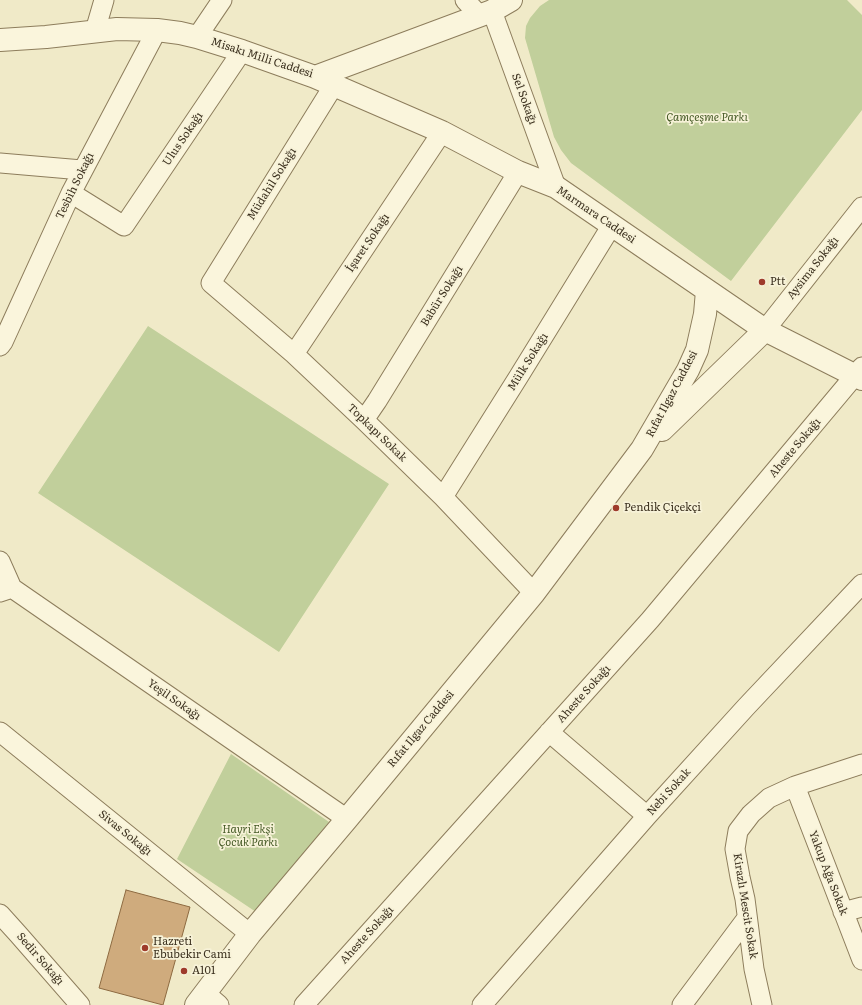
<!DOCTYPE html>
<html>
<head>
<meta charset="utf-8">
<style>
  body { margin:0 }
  canvas { display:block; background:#f0eac8 }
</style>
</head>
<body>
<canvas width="862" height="1005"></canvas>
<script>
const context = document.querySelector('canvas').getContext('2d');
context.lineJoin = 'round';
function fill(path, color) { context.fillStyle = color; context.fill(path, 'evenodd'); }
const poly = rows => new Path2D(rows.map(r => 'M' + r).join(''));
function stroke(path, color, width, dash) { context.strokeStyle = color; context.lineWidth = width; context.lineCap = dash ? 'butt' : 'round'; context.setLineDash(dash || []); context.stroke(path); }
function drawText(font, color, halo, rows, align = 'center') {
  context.font = font + ' Literata,serif'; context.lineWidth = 3.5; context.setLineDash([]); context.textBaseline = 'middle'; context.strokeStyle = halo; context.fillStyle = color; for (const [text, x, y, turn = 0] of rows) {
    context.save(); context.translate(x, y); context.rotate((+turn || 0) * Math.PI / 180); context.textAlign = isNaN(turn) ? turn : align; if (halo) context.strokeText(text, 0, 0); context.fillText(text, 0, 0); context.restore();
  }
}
const green = poly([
  [549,0,847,0,862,15,862,110,731,281,571,163,561,150,554,137,549,120,525,38,526,26,530,18,540,6],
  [148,326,389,484,279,652,38,493],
  [231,754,329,822,256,912,177,859]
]);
const building = poly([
  [126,890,190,907,163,1005,99,988,126,890]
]);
const minor = poly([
  [465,0,480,16],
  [492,11,556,187],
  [95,31,104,0],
  [197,37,222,0],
  [334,85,211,283,294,354,364,420,443,497,534,593],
  [0,163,82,170],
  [71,193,124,226,242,51],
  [765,330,862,207],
  [0,346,3,342,71,193,157,30],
  [294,354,442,132],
  [364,420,377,401,518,172],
  [443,497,519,376,612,225],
  [0,561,12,588],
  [0,592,12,588,347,819],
  [0,732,250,934],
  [549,732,647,816],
  [795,786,862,960],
  [843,912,862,907],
  [0,914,18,934,80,1005],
  [205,993,219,1005],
  [304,1005,650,620,862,367],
  [482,1005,647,816,746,707,862,584],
  [682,1005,747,918],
  [762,1005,754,969,745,899,740,877,735,849,738,831,751,814,769,798,795,786,862,764]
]);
const tertiary = poly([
  [0,40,46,37,117,29,157,30,180,33,197,37,242,51,315,77,442,132,518,172,556,187,765,330,862,379],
  [315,77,492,11,511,0],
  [662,430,765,330],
  [196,1005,250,934,347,819,534,593,642,449,688,370,697,350,705,314,707,291]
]);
const markers = [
  [762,282,4,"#9e3a2a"],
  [616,508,4,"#9e3a2a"],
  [145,948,4,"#9e3a2a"],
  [184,971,4,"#9e3a2a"]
];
const streetNames = [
  ["Misakı Milli Caddesi",262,58,18],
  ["Sel Sokağı",524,99,70],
  ["Ulus Sokağı",183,139,-56],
  ["Müdahil Sokağı",272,184,-58],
  ["Tesbih Sokağı",75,186,-64],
  ["Marmara Caddesi",596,215,34],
  ["İşaret Sokağı",368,243,-56],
  ["Aysima Sokağı",813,268,-52],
  ["Babür Sokağı",442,296,-58],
  ["Mülk Sokağı",528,362,-58],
  ["Rıfat Ilgaz Caddesi",672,394,-62],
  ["Topkapı Sokak",377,433,44],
  ["Aheste Sokağı",795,448,-50],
  ["Aheste Sokağı",584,694,-48],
  ["Yeşil Sokağı",174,700,35],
  ["Rıfat Ilgaz Caddesi",421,729,-50],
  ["Nebi Sokak",669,792,-48],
  ["Sivas Sokağı",125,833,39],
  ["Yakup Ağa Sokak",828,873,69],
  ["Kirazlı Mescit Sokak",745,906,81],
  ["Aheste Sokağı",367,935,-48],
  ["Sedir Sokağı",40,959,49]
];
const parkNames = [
  ["Çamçeşme Parkı",707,118],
  ["Hayri Ekşi",248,830],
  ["Çocuk Parkı",248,843]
];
const poiNames = [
  ["Ptt",770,282],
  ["Pendik Çiçekçi",624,508],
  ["Hazreti",153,942],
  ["Ebubekir Cami",153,955],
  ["A101",192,971]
];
fill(green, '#c1cf9b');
fill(building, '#cfab7d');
stroke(building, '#8d6a41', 1);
stroke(minor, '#8d7d5c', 21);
stroke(tertiary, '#8d7d5c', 24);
stroke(minor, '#faf5dc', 19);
stroke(tertiary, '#faf5dc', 22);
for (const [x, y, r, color] of markers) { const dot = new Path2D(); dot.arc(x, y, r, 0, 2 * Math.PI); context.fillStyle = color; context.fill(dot); stroke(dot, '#f7f2d8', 1.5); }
drawText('11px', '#3d3220', '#f7f2d8', streetNames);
drawText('italic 11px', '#455a26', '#f7f2d8', parkNames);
drawText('11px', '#3d3220', '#f7f2d8', poiNames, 'left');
</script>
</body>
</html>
